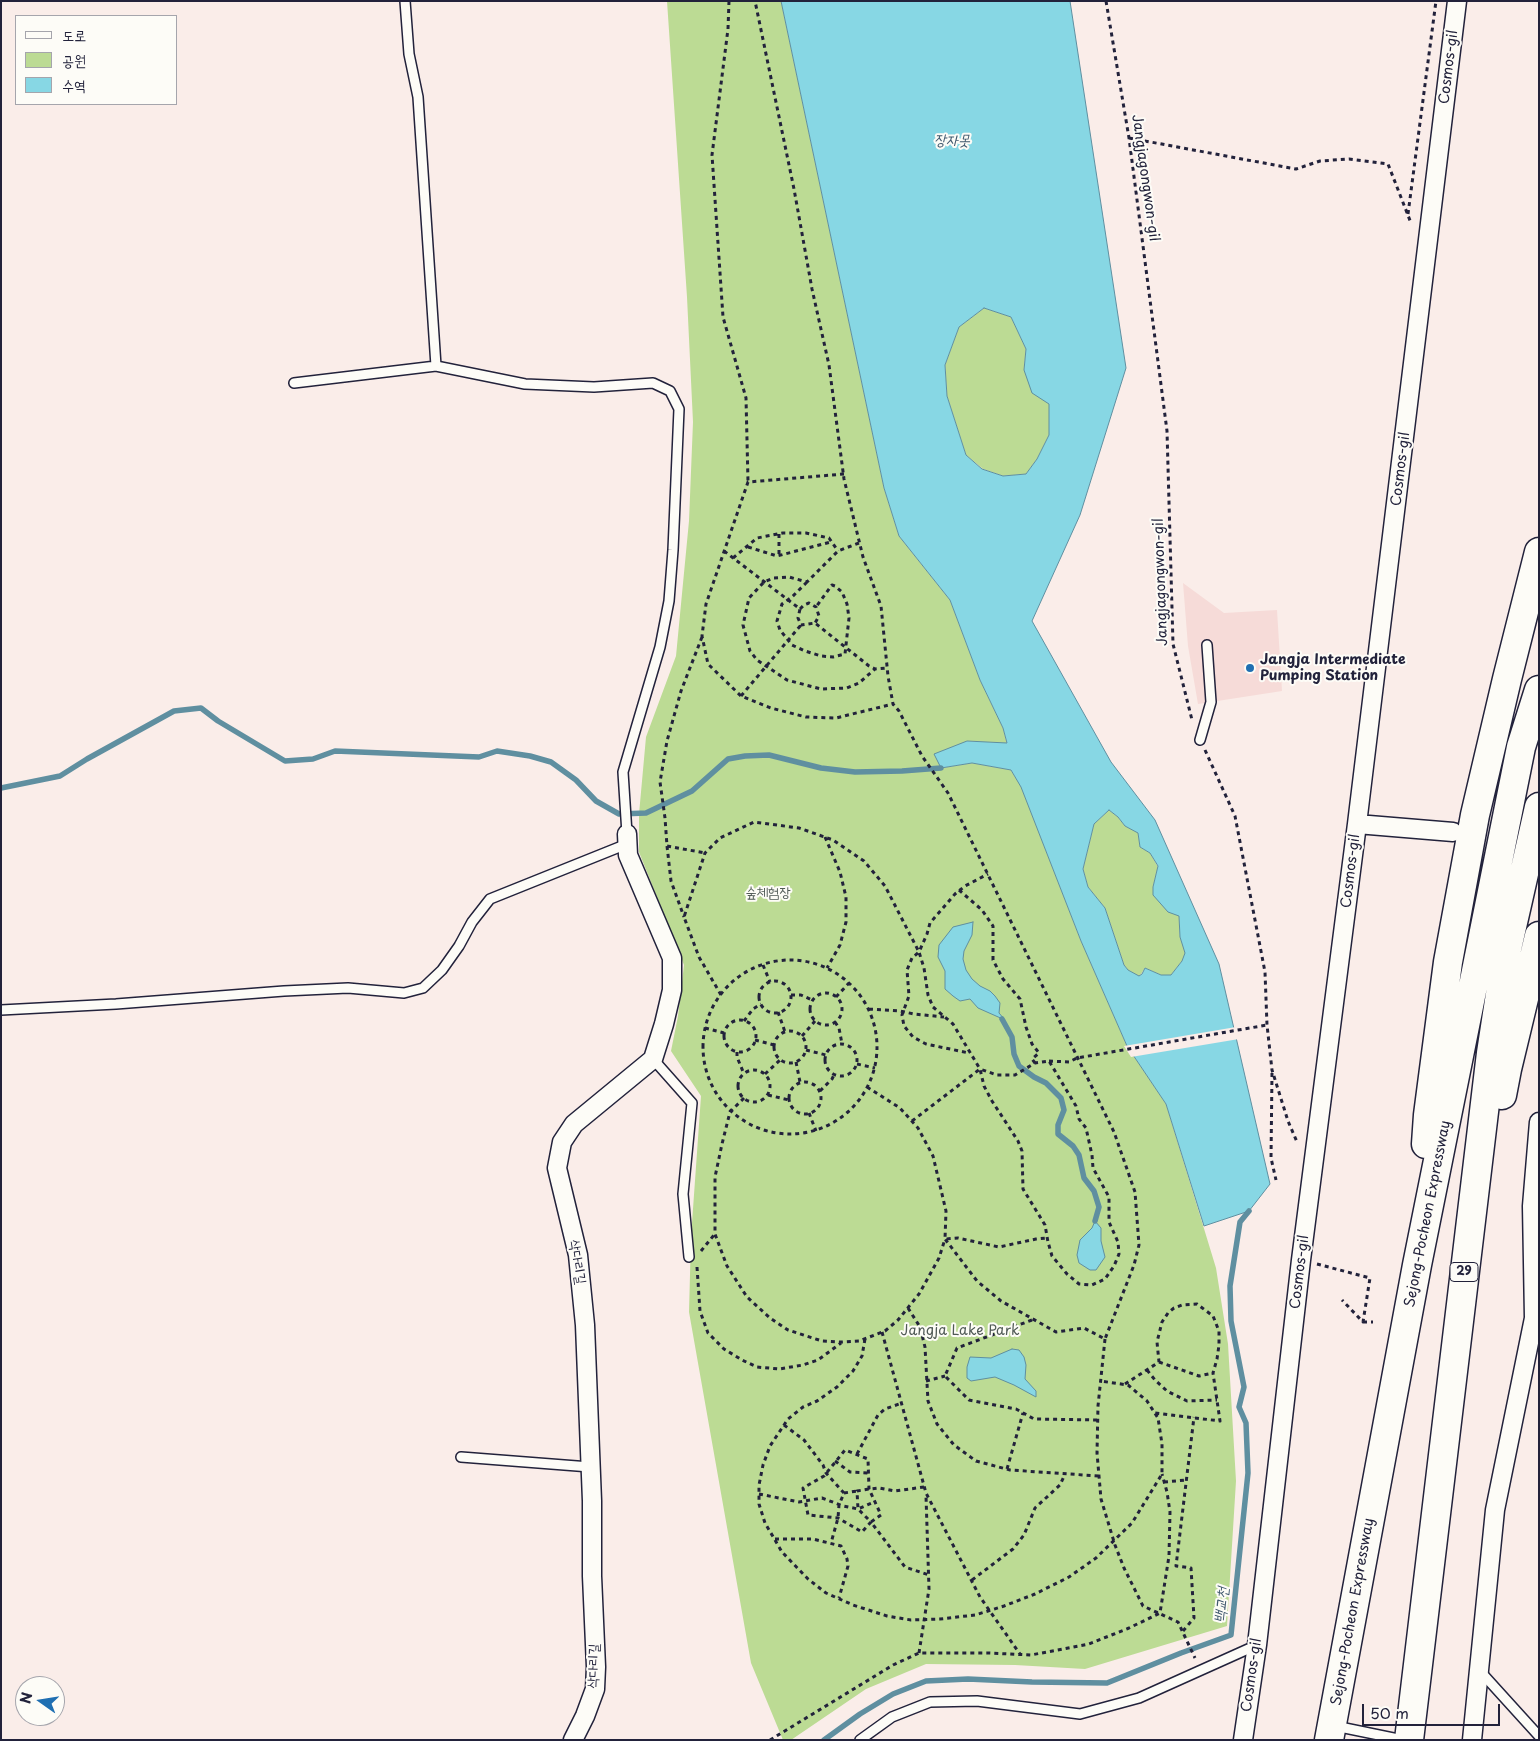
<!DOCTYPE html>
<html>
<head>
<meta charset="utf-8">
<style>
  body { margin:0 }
  #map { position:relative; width:1540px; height:1741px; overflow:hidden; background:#faede9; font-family:"Playpen Sans","Poor Story",sans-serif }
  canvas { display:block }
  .frame { position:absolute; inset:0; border:2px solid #22223b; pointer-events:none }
  .legend { position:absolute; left:15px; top:15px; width:162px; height:90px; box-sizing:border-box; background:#fdfcf7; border:1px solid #a5a5ac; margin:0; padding:6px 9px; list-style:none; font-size:15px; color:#22223b }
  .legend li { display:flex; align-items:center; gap:10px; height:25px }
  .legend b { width:25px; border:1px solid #a5a5ac }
  .north { position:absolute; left:15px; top:1676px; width:50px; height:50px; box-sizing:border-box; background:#fdfcf7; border:1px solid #a5a5ac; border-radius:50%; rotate:283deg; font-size:14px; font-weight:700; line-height:20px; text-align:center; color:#22223b }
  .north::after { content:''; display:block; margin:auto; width:18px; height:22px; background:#1f6fb2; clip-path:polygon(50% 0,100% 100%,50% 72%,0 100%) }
  .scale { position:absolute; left:1362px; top:1704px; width:138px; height:22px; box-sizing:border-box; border:2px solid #22223b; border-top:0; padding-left:6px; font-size:15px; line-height:18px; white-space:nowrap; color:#22223b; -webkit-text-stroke:4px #fdfcf7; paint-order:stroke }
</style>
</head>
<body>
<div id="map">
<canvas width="1540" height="1741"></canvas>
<div class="frame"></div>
<ul class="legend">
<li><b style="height:6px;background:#fdfcf7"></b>도로</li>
<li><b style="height:14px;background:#bcdb94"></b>공원</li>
<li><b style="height:14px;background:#87d7e4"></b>수역</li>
</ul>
<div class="north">N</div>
<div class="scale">50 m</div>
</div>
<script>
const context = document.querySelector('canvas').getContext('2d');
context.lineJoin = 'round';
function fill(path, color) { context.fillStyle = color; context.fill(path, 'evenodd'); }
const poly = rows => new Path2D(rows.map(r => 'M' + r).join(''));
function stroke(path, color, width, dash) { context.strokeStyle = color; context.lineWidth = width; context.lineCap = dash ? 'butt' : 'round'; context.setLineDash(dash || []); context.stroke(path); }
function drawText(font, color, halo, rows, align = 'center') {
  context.font = font + ' "Playpen Sans","Poor Story",sans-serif'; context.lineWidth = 4; context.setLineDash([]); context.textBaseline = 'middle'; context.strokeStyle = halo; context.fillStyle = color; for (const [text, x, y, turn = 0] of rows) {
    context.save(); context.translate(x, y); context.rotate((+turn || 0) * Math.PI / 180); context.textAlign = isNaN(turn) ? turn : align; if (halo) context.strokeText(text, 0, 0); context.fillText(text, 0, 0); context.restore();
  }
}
const built = poly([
  [1183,583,1224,613,1277,610,1282,691,1198,704,1188,646]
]);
const green = poly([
  [667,1,781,1,884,488,899,536,950,600,980,680,1003,728,1007,744,967,741,941,768,972,763,1011,770,1021,786,1081,941,1127,1046,1166,1104,1216,1268,1228,1344,1236,1481,1227,1626,1085,1669,1015,1665,926,1664,866,1689,791,1740,783,1740,751,1663,689,1312,691,1237,701,1096,671,1051,678,1016,684,965,639,852,639,814,646,737,676,656,689,521,693,422,687,297],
  [984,308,1011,317,1026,349,1024,369,1049,404,1049,435,1037,459,1026,474,1003,476,983,469,966,455,947,396,945,365,959,327],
  [1109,810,1118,817,1125,826,1138,832,1140,847,1150,853,1158,867,1153,887,1179,916,1180,937,1186,953,1182,961,1171,975,1161,975,1145,968,1139,977,1128,970,1124,965,1105,908,1088,887,1083,869,1094,824]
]);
const water = poly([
  [781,1,1070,1,1126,368,1080,515,1032,621,1111,762,1155,820,1219,964,1270,1184,1249,1211,1204,1226,1166,1104,1127,1046,1081,941,1021,787,1011,770,972,763,941,768,934,754,967,741,1007,743,1003,728,980,680,950,600,899,536,884,488,781,1],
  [984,308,1011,317,1026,349,1024,370,1032,393,1049,404,1049,435,1037,459,1026,474,1003,476,982,469,966,455,947,396,945,365,959,327,984,308],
  [1109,810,1118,817,1125,826,1138,833,1140,847,1150,853,1158,866,1153,887,1153,895,1168,912,1179,916,1180,937,1185,953,1182,961,1171,975,1161,975,1145,968,1142,974,1139,976,1128,970,1124,965,1105,908,1088,887,1083,869,1094,824,1109,810],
  [973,922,972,935,964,951,963,959,966,970,972,979,980,986,990,991,995,996,1000,1003,999,1013,1005,1020,978,1008,970,999,960,1001,953,996,945,989,945,971,938,957,939,945,953,927,973,922],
  [1095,1221,1101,1228,1101,1241,1105,1257,1096,1270,1090,1270,1079,1263,1077,1255,1080,1240,1092,1228,1095,1221],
  [1012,1349,1019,1350,1024,1357,1026,1365,1025,1379,1036,1391,1036,1397,1014,1385,995,1377,971,1381,967,1378,967,1367,970,1357,991,1358,1012,1349]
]);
const pier = poly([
  [1236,1027,1239,1039,1131,1057,1124,1046]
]);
const stream = poly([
  [1,788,60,776,87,759,174,711,201,708,218,721,285,761,313,759,335,751,479,757,497,751,530,756,551,762,576,780,596,801,619,814,646,813,692,791,728,759,745,756,769,755,821,768,855,772,902,771,941,768],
  [1002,1019,1012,1037,1014,1054,1019,1066,1034,1077,1046,1083,1061,1098,1064,1110,1058,1125,1058,1134,1073,1146,1079,1155,1084,1178,1094,1191,1099,1207,1095,1221],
  [824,1740,860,1714,893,1694,926,1681,968,1679,1032,1682,1107,1683,1181,1653,1231,1635,1248,1473,1246,1423,1239,1407,1244,1387,1231,1321,1230,1286,1240,1222,1249,1211]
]);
const path = poly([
  [729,1,728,29,712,155,723,317,746,398,748,482],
  [1106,1,1129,138,1167,431,1173,644,1192,720],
  [1129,138,1296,169,1320,161,1349,159,1388,164,1411,223],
  [1408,214,1436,1],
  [844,474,748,482,706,604,702,636,708,664,741,696,771,708,806,717,836,718,893,704],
  [779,534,779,555],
  [859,543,838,551,807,582,789,577,774,578,764,582,749,598,743,625,750,651,757,660,787,680,821,689,847,688,859,683,875,669],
  [748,547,777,556,831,542],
  [724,551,800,609,798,618,801,625,815,623,869,666,875,669,887,668],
  [733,558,757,538,783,533,806,533,829,538,838,551],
  [807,582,792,597,782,604,777,621,780,630,792,645,805,651,821,656,833,657,845,654,849,618,847,604,842,592,835,586,832,585,816,607],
  [800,609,804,605,809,603,816,607,819,616,815,623],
  [702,637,681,691,667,741,660,782,665,818,667,846,705,853],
  [741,696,801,625],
  [1205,750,1235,816,1265,972,1267,1025,1272,1070,1288,1121,1297,1142],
  [825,837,840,872,846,897,846,922,840,945,827,968],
  [667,846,671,881,684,917],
  [959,890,982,910,993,926,993,960,1003,979,1020,999,1026,1027,1032,1044,1039,1053,1032,1059,1035,1063],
  '703 1047a87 87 0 1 1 174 0a87 87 0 1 1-174 0Z',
  [763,965,770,982],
  '759 997a16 16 0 1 1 32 0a16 16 0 1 1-32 0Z',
  '810 1009a16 16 0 1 1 32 0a16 16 0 1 1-32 0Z',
  [721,995,699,957,684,917,705,853,720,838,754,822,799,828,833,840,864,861,885,886,919,952,912,958,907,970,909,996,902,1015,904,1026,913,1037,926,1044,969,1053],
  [791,995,801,995,812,1000],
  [836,997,849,983],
  [869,1009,900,1011,914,1014,944,1017],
  [778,1012,785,1032],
  '724 1036a16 16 0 1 1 32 0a16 16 0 1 1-32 0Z',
  [744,1021,753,1009,761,1004],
  [835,1022,839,1028,842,1044],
  [705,1028,724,1033],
  '774 1047a16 16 0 1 1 32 0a16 16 0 1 1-32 0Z',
  [802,1036,815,1021],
  [755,1040,774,1045],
  '825 1060a16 16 0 1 1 32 0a16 16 0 1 1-32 0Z',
  [806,1050,826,1055],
  [737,1052,737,1057,744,1074],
  [1049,1061,1069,1062,1077,1058,1267,1025],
  [796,1062,800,1082],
  [857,1064,875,1068],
  '738 1086a16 16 0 1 1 32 0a16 16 0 1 1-32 0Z',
  [1272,1073,1271,1158,1276,1180],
  [765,1074,780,1060],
  '789 1098a16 16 0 1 1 32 0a16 16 0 1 1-32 0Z',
  [867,1087,900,1108,918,1128,933,1156,946,1211,945,1239,958,1238,999,1247,1036,1239,1047,1238],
  [820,1091,832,1079,834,1075],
  [768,1095,789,1100],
  [744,1098,730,1112,722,1144,715,1177,715,1234,727,1266,747,1297,770,1318,788,1330,822,1341,841,1342,859,1341,885,1331,898,1320,919,1294,939,1258,945,1239,977,1281,1001,1301,1056,1332,1084,1328,1105,1339,1134,1265,1139,1245,1135,1192,1114,1132,948,793,922,756,899,711,893,704,888,676,881,606,863,557,844,479,829,365,812,289,794,189,755,1],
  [809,1113,816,1131],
  [912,1121,980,1069,997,1075,1015,1075,1035,1063,1049,1061,1076,1106,1079,1119,1086,1128,1092,1155,1093,1168,1109,1197,1109,1222,1118,1242,1119,1254,1114,1266,1105,1279,1092,1285,1079,1284,1067,1274,1052,1256,1048,1242,1045,1225,1023,1189,1022,1151,1018,1141,992,1101,984,1086,980,1069,953,1024,933,1007,928,995,924,968,919,952,927,934,930,923,955,894,965,886,988,874],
  [701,1251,714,1235],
  [1317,1264,1370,1278,1363,1322,1342,1300],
  [697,1267,700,1311,708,1333,724,1349,742,1360,757,1367,779,1369,803,1365,818,1360,841,1343],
  [908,1308,920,1327,925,1347,928,1401,937,1424,954,1445,976,1461,1010,1470,1099,1476],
  [1032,1320,957,1348,945,1376,969,1400,1016,1409,1034,1419,1097,1420],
  [1363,1322,1373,1322],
  [882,1332,926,1493,980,1597,1020,1654],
  [865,1339,862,1356,853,1371,837,1387,817,1401,803,1407,788,1419,770,1446,763,1465,759,1485,759,1504,765,1523,782,1552,808,1579,826,1593,853,1605,887,1616,911,1620,940,1619,975,1615,1004,1606,1035,1594,1069,1577,1096,1558,1132,1523,1162,1474,1162,1444,1158,1418,1147,1401,1128,1385,1100,1381],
  [1105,1339,1098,1406,1097,1453,1101,1499,1115,1545,1124,1568,1143,1606,1178,1622,1195,1658],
  [1159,1362,1199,1376,1213,1373],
  [1147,1370,1155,1380,1167,1391,1187,1401,1217,1400],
  [926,1381,945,1376],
  [1125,1384,1159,1362,1157,1342,1162,1322,1168,1313,1174,1308,1182,1305,1197,1304,1213,1316,1219,1331,1219,1345,1217,1359,1213,1373,1220,1421,1155,1413],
  [784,1425,804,1440,823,1465,826,1473,844,1493,839,1505,838,1518,831,1543],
  [857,1454,878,1415,885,1409,902,1403],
  [835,1461,850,1472,869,1473],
  [1007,1469,1023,1413],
  [1164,1482,1187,1480],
  [924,1487,895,1491,879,1488,869,1489,857,1491,858,1509,871,1522,862,1532,838,1518,808,1515,803,1488,824,1476,845,1450,868,1459,869,1489,881,1515,871,1522,905,1567,929,1575],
  [844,1493,857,1491],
  [759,1494,799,1502,822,1498,843,1506,858,1509,874,1502],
  [775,1539,813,1539,841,1546,847,1559,848,1566,839,1598],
  [972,1580,1013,1549,1024,1535,1035,1508,1060,1485,1065,1474],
  [1183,1631,1194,1618,1191,1568,1176,1566,1194,1417],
  [919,1653,929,1589,926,1496],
  [770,1740,893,1665,919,1653,989,1653,1031,1655,1089,1644,1129,1628,1160,1613,1169,1556,1170,1512,1167,1492,1162,1474]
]);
const service = poly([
  [405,1,409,54,418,97,436,366,525,384,594,387,653,383,670,391,679,409,673,550,669,601,660,647,623,772,627,834],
  [294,383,436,366],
  [1200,740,1211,702,1207,645],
  [1,1010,116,1004,284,991,348,988,404,993,423,988,442,970,459,946,472,922,490,899,627,844],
  [653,1059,692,1103,683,1194,689,1257],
  [461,1457,590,1467],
  [1480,1671,1539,1736],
  [1335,1726,1403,1740],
  [860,1740,892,1717,930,1702,977,1701,1080,1714,1139,1698,1257,1645]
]);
const minor = poly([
  [1357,824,1453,832],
  [573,1740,585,1716,595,1689,596,1667,592,1576,592,1501,585,1325,578,1255,557,1168,562,1142,574,1124,653,1059,664,1024,672,990,672,958,628,855,627,834],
  [1243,1740,1257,1645,1301,1260,1357,824,1457,1],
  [1472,1740,1495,1510,1534,1318,1532,1206,1539,1122]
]);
const motorway = poly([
  [1502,1095,1507,1069,1539,936],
  [1426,1144,1428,1115,1448,962,1475,815,1507,679,1539,552],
  [1329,1740,1417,1265,1521,747,1539,690],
  [1409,1740,1491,1053,1507,949,1539,807]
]);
const markers = [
  [1250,668,5,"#1f6fb2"]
];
const shields = [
  [1464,1272,28]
];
const shieldNames = [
  ["29",1464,1272]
];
const streetNames = [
  ["Cosmos-gil",1449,67,-83],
  ["Jangjagongwon-gil",1145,178,82],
  ["Cosmos-gil",1401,469,-83],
  ["Jangjagongwon-gil",1161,582,-92],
  ["Cosmos-gil",1351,871,-83],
  ["Sejong-Pocheon Expressway",1428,1214,-79],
  ["삭다리길",577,1262,81],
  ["Cosmos-gil",1300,1272,-83],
  ["Sejong-Pocheon Expressway",1353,1612,-80],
  ["삭다리길",594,1666,-88],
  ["Cosmos-gil",1252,1675,-82]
];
const poiNames = [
  ["Jangja Intermediate",1260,660],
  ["Pumping Station",1260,676]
];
const parkNames = [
  ["숲체험장",768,893],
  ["Jangja Lake Park",960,1331]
];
const waterNames = [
  ["장자못",952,141],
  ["백교천",1222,1605,-84]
];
fill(built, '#f6dbd8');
fill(green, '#bcdb94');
fill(water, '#87d7e4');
stroke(water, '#5f8fa0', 1);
fill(pier, '#faede9');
stroke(stream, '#5f8fa0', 5.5);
stroke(service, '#22223b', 12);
stroke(minor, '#22223b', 21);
stroke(motorway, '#22223b', 31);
stroke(path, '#22223b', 3, [4, 4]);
stroke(service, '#fdfcf7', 9);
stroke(minor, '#fdfcf7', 18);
stroke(motorway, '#fdfcf7', 28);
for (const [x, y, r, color] of markers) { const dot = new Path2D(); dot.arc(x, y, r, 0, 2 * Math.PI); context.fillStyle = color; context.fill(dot); stroke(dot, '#fdfcf7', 2); }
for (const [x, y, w] of shields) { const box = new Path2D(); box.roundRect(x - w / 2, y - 9.5, w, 19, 4); context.fillStyle = '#fdfcf7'; context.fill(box); stroke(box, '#22223b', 1); }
drawText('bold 12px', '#22223b', null, shieldNames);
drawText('14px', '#22223b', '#fdfcf7', streetNames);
drawText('bold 14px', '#22223b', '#fdfcf7', poiNames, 'left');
drawText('14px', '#505a56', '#fdfcf7', parkNames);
drawText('italic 15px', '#40586e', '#fdfcf7', waterNames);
</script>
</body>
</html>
